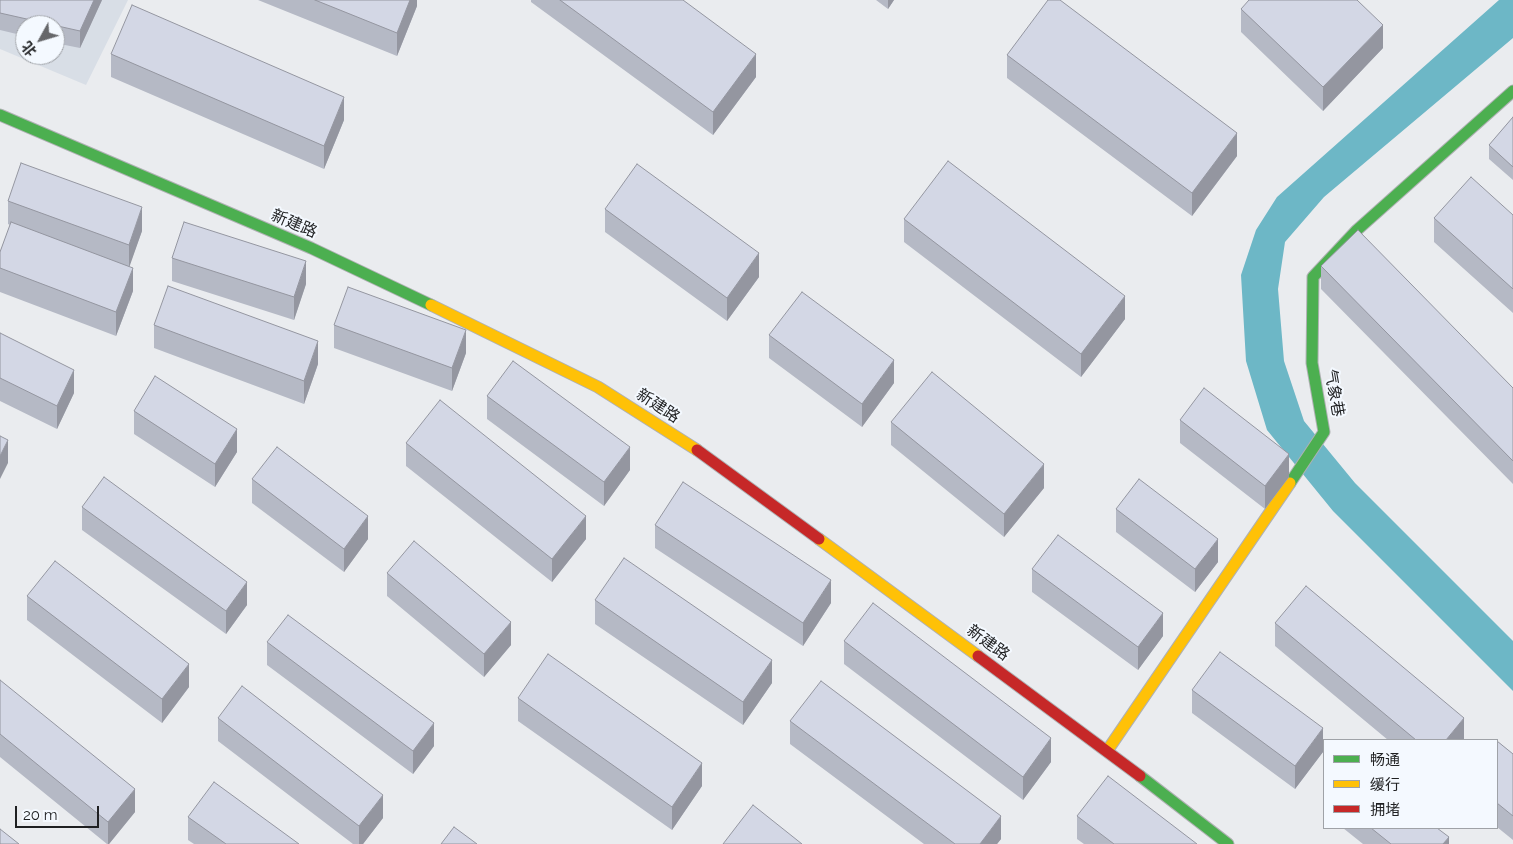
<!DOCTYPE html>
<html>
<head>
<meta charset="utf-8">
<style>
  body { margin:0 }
  #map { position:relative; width:1513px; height:844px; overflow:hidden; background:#eaecef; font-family:Raleway,"Noto Sans SC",sans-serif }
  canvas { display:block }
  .legend { position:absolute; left:1323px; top:739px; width:175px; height:90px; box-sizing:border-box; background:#f4f9ff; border:1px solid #9fa2a7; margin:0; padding:6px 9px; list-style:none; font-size:15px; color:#1f2022 }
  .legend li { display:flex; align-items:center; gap:10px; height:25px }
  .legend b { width:25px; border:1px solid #9fa2a7 }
  .north { position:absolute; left:15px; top:15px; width:50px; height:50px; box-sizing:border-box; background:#f4f9ff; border:1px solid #9fa2a7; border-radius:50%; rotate:231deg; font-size:14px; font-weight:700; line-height:20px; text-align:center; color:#1f2022 }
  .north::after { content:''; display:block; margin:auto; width:18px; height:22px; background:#66676a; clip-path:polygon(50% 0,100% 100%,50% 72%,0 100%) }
  .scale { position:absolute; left:15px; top:806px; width:84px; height:22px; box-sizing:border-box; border:2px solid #1f2022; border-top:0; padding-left:6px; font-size:15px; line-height:18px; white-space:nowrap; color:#1f2022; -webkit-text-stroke:4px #f4f9ff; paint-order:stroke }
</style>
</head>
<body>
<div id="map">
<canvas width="1513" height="844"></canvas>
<ul class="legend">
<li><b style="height:6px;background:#4caf50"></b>畅通</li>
<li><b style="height:6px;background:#ffc107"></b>缓行</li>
<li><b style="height:6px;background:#c62828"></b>拥堵</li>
</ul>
<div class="north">北</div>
<div class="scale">20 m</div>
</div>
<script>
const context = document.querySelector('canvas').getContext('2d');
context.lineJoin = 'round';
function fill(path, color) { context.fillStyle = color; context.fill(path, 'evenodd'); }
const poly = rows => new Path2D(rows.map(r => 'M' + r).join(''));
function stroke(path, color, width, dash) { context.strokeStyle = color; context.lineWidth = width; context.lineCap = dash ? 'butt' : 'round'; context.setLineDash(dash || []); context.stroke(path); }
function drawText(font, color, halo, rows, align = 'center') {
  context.font = font + ' Raleway,"Noto Sans SC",sans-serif'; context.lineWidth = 4; context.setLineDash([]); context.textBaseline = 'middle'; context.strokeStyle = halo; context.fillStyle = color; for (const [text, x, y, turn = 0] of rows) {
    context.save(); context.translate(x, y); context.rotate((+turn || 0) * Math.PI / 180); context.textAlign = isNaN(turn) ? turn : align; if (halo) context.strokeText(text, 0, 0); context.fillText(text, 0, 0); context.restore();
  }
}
const built = poly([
  [0,0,128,0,86,85,0,49],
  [25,25,55,25,55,55,25,55]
]);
const water = poly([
  [1499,0,1513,0,1513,38,1324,197,1285,242,1278,289,1284,361,1304,421,1355,483,1513,641,1513,691,1333,511,1267,430,1246,361,1241,275,1256,230,1277,197]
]);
const fast = poly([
  [0,115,311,248,431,305],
  [1290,483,1324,432,1312,363,1313,277,1357,230,1513,91],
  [1140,776,1228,844]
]);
const slow = poly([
  [431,305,598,387,697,450],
  [819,539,978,656],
  [1107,751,1290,483]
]);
const jam = poly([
  [697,450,819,539],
  [978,656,1140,776]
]);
const wall = poly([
  [0,0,102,0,80,48,55,43,55,25,25,25,25,36,0,30],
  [258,0,417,0,417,6,397,56],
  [531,0,683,0,756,77,713,135,531,2],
  [876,0,894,0,888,9],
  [1241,9,1383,48,1323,111,1241,32],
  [111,54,344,120,324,169,111,77],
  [1007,55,1237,156,1192,216,1007,78],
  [1513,117,1513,180,1489,159,1489,145],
  [8,201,142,231,129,266,133,291,116,336,0,292,0,252,10,225,8,224],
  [605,209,759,277,727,321,605,232],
  [1513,215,1513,313,1434,242,1434,218],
  [904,219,1125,319,1081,377,904,242],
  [172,258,306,284,294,320,172,281],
  [1321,266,1513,388,1513,484,1321,289],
  [154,325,318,364,304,404,154,348],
  [334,325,466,353,452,391,334,348],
  [0,333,74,393,57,429,0,401],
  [769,335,894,383,862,427,769,358],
  [487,396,630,470,604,506,487,419],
  [134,411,237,452,215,487,134,434],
  [1180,420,1289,477,1265,509,1180,443],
  [891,422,1044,488,1004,537,891,445],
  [406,443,586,539,552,582,406,466],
  [252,479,368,539,344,572,252,503],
  [82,507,247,605,226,634,82,530],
  [1116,509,1218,562,1195,592,1116,532],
  [655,525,831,603,803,646,655,548],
  [1032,569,1163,636,1138,670,1032,592],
  [387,573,511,645,484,677,387,596],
  [27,596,189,687,162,723,27,620],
  [595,600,772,683,743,725,595,624],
  [1275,623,1464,740,1388,740,1275,646],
  [844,641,1051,762,1023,800,844,664],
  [267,642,434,746,413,774,267,665],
  [0,680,135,812,109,844,107,844,0,757],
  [1192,690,1323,752,1295,789,1192,713],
  [518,698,702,786,672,830,518,721],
  [218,718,383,818,363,844,353,844,218,741],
  [790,721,1001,839,997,844,924,844,790,744],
  [1497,741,1513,754,1513,840,1497,827],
  [1077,816,1197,844,1084,844,1077,839],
  [188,817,299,844,194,844,188,840],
  [1343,828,1437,828,1449,844,1363,844]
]);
const shadedWall = poly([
  [94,0,102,0,80,48,80,31],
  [410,0,417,0,417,6,397,56,397,33],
  [888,0,894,0,888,9],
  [1383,25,1383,48,1323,111,1323,87],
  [756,54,756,77,713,135,713,112],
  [344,97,344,120,324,169,324,146],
  [1237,133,1237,156,1192,216,1192,193],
  [142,207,142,231,129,268,129,245],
  [759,253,759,277,727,321,727,298],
  [306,261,306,284,294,320,294,297],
  [133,268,133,291,116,336,116,312],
  [1125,296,1125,319,1081,377,1081,354],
  [466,330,466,353,452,391,452,368],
  [318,341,318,364,304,404,304,381],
  [894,360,894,383,862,427,862,404],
  [74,370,74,393,57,429,57,406],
  [237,429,237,452,215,487,215,464],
  [8,440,8,463,0,479,0,456],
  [630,447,630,470,604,506,604,482],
  [1289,454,1289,477,1265,509,1265,486],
  [1044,464,1044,488,1004,537,1004,514],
  [368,516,368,539,344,572,344,549],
  [586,516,586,539,552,582,552,559],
  [1218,539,1218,562,1195,592,1195,569],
  [831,580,831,603,803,646,803,623],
  [247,582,247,605,226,634,226,611],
  [1163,613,1163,636,1138,670,1138,647],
  [511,622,511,645,484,677,484,654],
  [772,660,772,683,743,725,743,702],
  [189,664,189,687,162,723,162,699],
  [1464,718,1464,740,1446,740],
  [434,723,434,746,413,774,413,751],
  [1323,728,1323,752,1295,789,1295,766],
  [1051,738,1051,762,1023,800,1023,777],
  [702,763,702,786,672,830,672,807],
  [135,789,135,812,109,844,108,844,108,822],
  [383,795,383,818,363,844,359,844,359,826],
  [1001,816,1001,839,997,844,980,844],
  [1449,837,1449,844,1443,844]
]);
const building = poly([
  [0,0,94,0,80,31,0,13,0,0],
  [315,0,410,0,397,33,315,0],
  [560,0,683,0,756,54,713,112,560,0],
  [1048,0,1060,0,1237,133,1192,193,1007,55,1048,0],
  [1249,0,1357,0,1383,25,1323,87,1241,9,1249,0],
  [132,5,344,97,324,146,111,54,132,5],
  [1513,117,1513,167,1489,145,1513,117],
  [948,161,1125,296,1081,354,904,219,948,161],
  [21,163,142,207,129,245,8,201,21,163],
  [637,164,759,253,727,298,605,209,637,164],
  [1471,177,1513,215,1513,289,1434,218,1471,177],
  [11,222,133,268,116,312,0,268,0,252,11,222],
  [184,222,306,261,294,297,172,258,184,222],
  [1358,230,1513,388,1513,461,1321,266,1358,230],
  [168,286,318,341,304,381,154,325,168,286],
  [348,287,466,330,452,368,334,325,348,287],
  [802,292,894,360,862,404,769,335,802,292],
  [0,333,74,370,57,406,0,378,0,333],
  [513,361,630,447,604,482,487,396,513,361],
  [932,372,1044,464,1004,514,891,422,932,372],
  [155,376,237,429,215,464,134,411,155,376],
  [1204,388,1289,454,1265,486,1180,420,1204,388],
  [440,400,586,516,552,559,406,443,440,400],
  [0,436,8,440,0,456,0,436],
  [277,447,368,516,344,549,252,479,277,447],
  [104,477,247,582,226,611,82,507,104,477],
  [1139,479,1218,539,1195,569,1116,509,1139,479],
  [683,482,831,580,803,623,655,525,683,482],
  [1058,535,1163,613,1138,647,1032,569,1058,535],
  [414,541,511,622,484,654,387,573,414,541],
  [624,558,772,660,743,702,595,600,624,558],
  [55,561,189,664,162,699,27,596,55,561],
  [1306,586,1464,718,1446,740,1416,740,1275,623,1306,586],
  [873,603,1051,738,1023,777,844,641,873,603],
  [288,615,434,723,413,751,267,642,288,615],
  [1220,652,1323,728,1295,766,1192,690,1220,652],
  [548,654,702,763,672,807,518,698,548,654],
  [0,680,135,789,108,822,0,734,0,680],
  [821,681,1001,816,980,844,955,844,790,721,821,681],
  [242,686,383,795,359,826,218,718,242,686],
  [1497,741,1513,754,1513,816,1497,803,1497,741],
  [1108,776,1197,844,1114,844,1077,816,1108,776],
  [214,782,299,844,226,844,188,817,214,782],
  [753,805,802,844,723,844,753,805],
  [454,827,477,844,441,844,454,827],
  [1371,828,1437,828,1449,837,1443,844,1391,844,1371,828],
  [0,829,19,844,0,844,0,829]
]);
const streetNames = [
  ["新建路",294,224,23],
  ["气象巷",1334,393,80],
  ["新建路",658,406,33],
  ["新建路",988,643,36]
];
fill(built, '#d8dee6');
fill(water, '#6db7c6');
stroke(fast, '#afb1b3', 13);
stroke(slow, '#afb1b3', 13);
stroke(jam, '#afb1b3', 13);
stroke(fast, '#4caf50', 11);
stroke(slow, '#ffc107', 11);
stroke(jam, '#c62828', 11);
fill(wall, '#b5b9c5');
fill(shadedWall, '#9496a0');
fill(building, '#d3d7e5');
stroke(building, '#9496a0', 1);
drawText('16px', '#1f2022', '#f4f9ff', streetNames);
</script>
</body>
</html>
